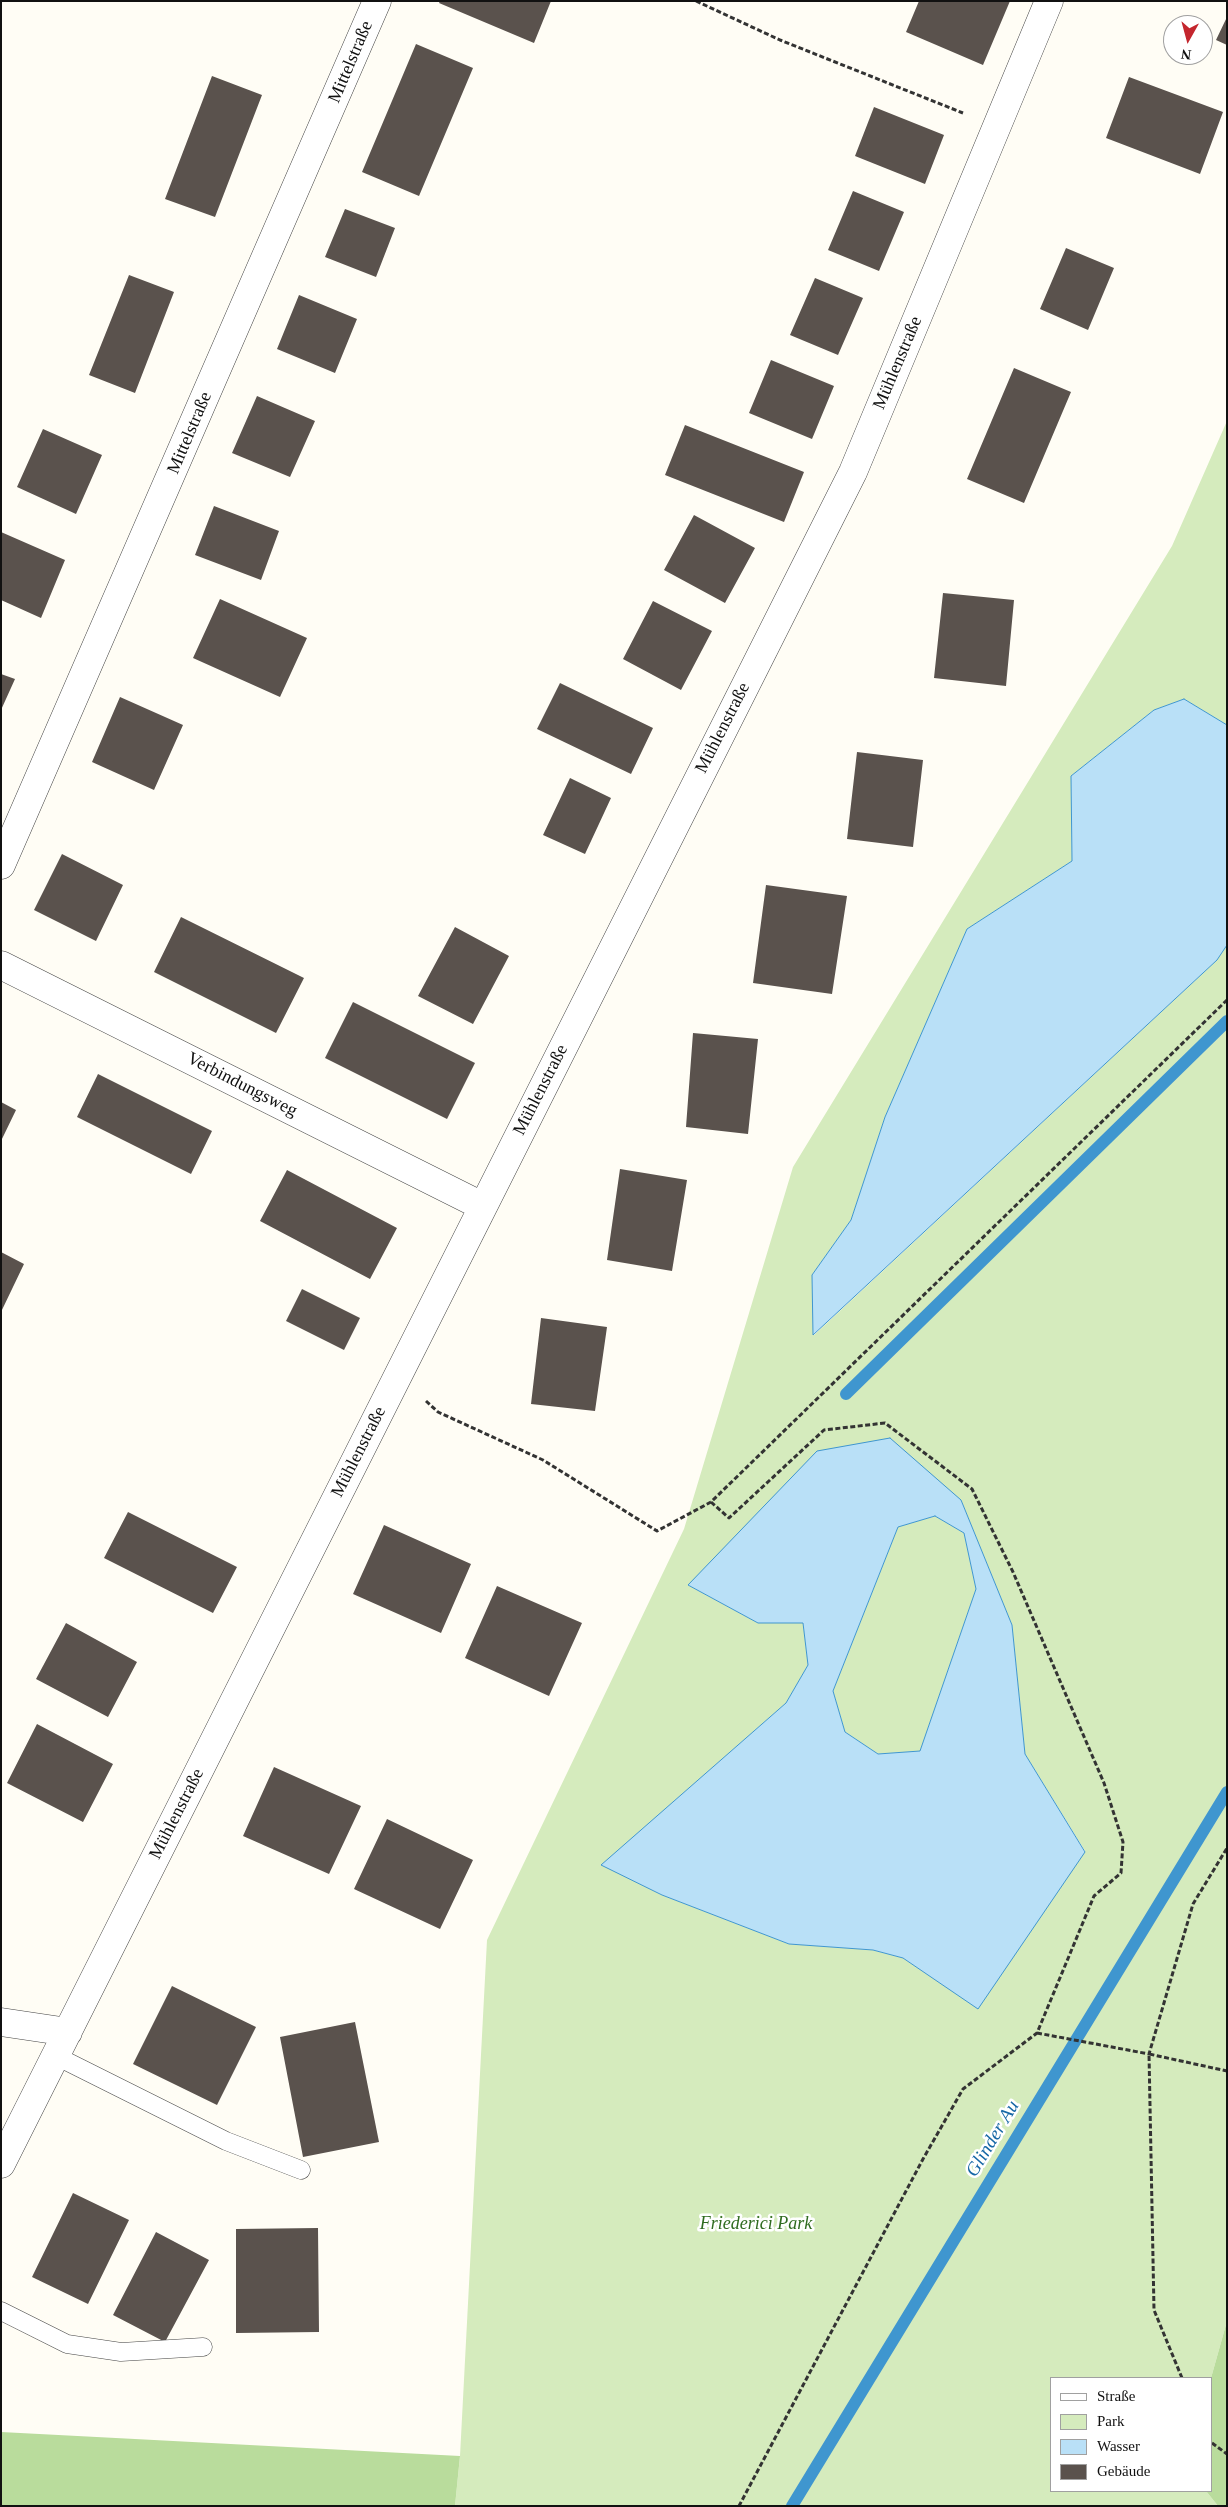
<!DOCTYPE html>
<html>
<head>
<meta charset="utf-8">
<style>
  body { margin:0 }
  #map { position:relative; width:1228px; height:2507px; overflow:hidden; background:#fffdf5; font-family:"Times New Roman",serif }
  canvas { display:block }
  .frame { position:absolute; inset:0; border:2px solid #111; pointer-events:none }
  .legend { position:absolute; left:1050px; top:2377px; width:162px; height:115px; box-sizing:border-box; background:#fff; border:1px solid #a0a0a0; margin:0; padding:6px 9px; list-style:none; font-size:15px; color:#111 }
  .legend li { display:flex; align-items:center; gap:10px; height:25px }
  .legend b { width:25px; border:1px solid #a0a0a0 }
  .north { position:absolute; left:1163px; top:15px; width:50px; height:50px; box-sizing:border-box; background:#fff; border:1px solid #a0a0a0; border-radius:50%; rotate:187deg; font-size:14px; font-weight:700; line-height:20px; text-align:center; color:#111 }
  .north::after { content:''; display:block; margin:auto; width:18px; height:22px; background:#c4262e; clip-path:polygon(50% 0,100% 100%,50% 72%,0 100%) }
</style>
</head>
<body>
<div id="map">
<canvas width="1228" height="2507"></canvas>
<div class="frame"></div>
<ul class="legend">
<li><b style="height:6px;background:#fff"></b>Straße</li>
<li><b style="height:14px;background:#d5ebbd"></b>Park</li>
<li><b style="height:14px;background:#b9e0f7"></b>Wasser</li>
<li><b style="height:14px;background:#5a524d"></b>Gebäude</li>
</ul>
<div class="north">N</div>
</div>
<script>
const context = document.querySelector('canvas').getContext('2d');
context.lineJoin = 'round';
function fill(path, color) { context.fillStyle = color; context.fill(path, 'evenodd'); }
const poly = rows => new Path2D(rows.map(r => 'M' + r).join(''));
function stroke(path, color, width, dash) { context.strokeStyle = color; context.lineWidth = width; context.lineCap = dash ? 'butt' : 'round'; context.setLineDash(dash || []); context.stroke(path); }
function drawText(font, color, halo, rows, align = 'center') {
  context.font = font + ' "Times New Roman",serif'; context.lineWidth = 5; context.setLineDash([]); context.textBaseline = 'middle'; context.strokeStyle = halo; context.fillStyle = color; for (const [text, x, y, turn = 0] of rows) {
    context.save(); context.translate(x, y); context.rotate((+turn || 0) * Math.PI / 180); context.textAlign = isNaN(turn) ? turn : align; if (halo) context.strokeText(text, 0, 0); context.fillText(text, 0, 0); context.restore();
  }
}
const green = poly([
  [1227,421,1227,725,1184,699,1154,710,1071,776,1072,861,967,929,885,1117,851,1220,812,1275,814,1335,1217,960,1227,945,1227,2321,1211,2378,1052,2378,1052,2491,1206,2491,1218,2506,455,2506,460,2456,487,1940,684,1529,793,1167,1172,546],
  [961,1500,1012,1625,1025,1754,1085,1851,978,2008,903,1958,873,1950,789,1944,662,1895,602,1865,786,1703,808,1665,803,1623,758,1623,688,1585],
  [935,1516,964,1533,976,1589,920,1751,878,1754,845,1732,833,1691,898,1527]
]);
const forest = poly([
  [1227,2321,1227,2506,1218,2506,1206,2491,1212,2491,1211,2378],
  [1,2432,460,2456,455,2506,1,2506]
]);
const water = poly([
  [1184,699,1227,725,1227,945,1217,960,813,1335,812,1275,851,1220,885,1117,967,929,1072,861,1071,776,1154,710,1184,699],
  [890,1438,961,1500,1012,1625,1025,1754,1085,1852,978,2009,903,1958,873,1950,789,1944,662,1895,601,1865,786,1703,808,1665,803,1623,758,1623,688,1585,817,1451,890,1438],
  [935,1516,964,1533,976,1589,920,1751,878,1754,845,1732,833,1691,898,1527,935,1516]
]);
const stream = poly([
  [846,1394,1227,1021],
  [792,2506,1227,1792]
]);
const building = poly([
  [440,1,551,1,534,43,439,3],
  [919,1,1010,1,983,65,906,32],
  [1227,17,1227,45,1216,40],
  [416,44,473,68,419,196,362,172],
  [212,76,262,95,215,217,165,199],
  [1129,77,1223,112,1200,174,1106,138],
  [874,107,944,135,925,184,855,156],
  [853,191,904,212,879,271,828,250],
  [345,209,395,228,376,277,325,257],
  [1066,248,1114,268,1088,330,1040,309],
  [129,275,174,292,135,393,89,375],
  [815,278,863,298,838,355,790,335],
  [299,295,357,319,335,373,277,349],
  [771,360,834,386,812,439,749,413],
  [1014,368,1071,392,1024,503,967,479],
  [257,396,315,421,290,477,232,453],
  [685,425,804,472,784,522,665,475],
  [43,429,102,455,76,514,17,487],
  [214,506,279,531,261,580,195,555],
  [694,515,755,548,725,603,664,570],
  [1,532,65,560,41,618,1,600],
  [943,593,1014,600,1006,686,934,678],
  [220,599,307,638,280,697,193,658],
  [653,601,712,631,681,690,623,659],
  [1,674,15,679,1,710],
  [560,683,653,728,631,774,537,729],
  [120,697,183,725,154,790,92,762],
  [857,752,923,760,913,847,847,839],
  [570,778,611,798,585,854,543,835],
  [62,854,123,885,96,941,34,910],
  [766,885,847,896,832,994,753,983],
  [181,917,304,978,276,1033,154,972],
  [455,927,509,956,473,1024,418,996],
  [353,1002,475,1063,447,1119,325,1058],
  [693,1033,758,1039,748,1134,686,1127],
  [98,1074,212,1131,191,1174,77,1117],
  [1,1102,16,1110,1,1141],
  [620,1169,687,1180,672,1271,607,1260],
  [287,1170,397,1228,370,1279,260,1221],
  [1,1252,24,1264,1,1312],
  [302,1289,360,1318,344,1350,286,1321],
  [541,1318,607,1327,595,1411,531,1404],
  [128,1512,237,1567,213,1613,104,1558],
  [384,1525,471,1564,441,1633,353,1594],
  [497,1586,582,1623,549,1696,465,1658],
  [66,1623,137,1662,108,1717,36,1679],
  [37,1724,113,1764,83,1822,7,1783],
  [274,1767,361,1806,329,1874,243,1836],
  [387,1819,473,1860,440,1929,354,1889],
  [172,1986,256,2027,217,2105,133,2064],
  [355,2022,379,2142,303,2157,280,2037],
  [73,2193,129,2220,88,2304,32,2277],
  [318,2228,319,2332,236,2333,236,2229],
  [156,2232,209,2260,165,2342,113,2315]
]);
const path = poly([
  [696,1,780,40,963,113],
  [426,1401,438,1412,543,1460,657,1531,711,1502,1227,1000],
  [711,1502,729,1518,824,1430,885,1423,972,1489,1013,1572,1104,1783,1123,1842,1121,1873,1094,1896,1037,2033,963,2089,923,2159,739,2506],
  [1037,2033,1149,2054,1193,1904,1227,1848],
  [1182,2378,1154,2310,1149,2054,1227,2071],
  [1212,2443,1227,2454]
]);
const lane = poly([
  [56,2056,226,2141,301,2170],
  [1,2311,67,2344,121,2352,203,2347]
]);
const street = poly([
  [1,865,377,1],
  [1,965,482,1206],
  [1,2022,68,2032],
  [1,2164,853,472,1049,1]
]);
const streetNames = [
  ["Mittelstraße",351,62,-67],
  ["Mühlenstraße",898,363,-67],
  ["Mittelstraße",190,433,-67],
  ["Mühlenstraße",723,728,-63],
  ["Verbindungsweg",242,1085,27],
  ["Mühlenstraße",541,1090,-63],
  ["Mühlenstraße",359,1452,-63],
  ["Mühlenstraße",177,1814,-63]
];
const parkNames = [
  ["Friederici Park",756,2224]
];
const waterNames = [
  ["Glinder Au",993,2139,-59]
];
fill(green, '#d5ebbd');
fill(forest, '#b9dc9c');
fill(water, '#b9e0f7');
stroke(water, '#3f96cf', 1);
stroke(stream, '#3f96cf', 12);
fill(building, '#5a524d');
stroke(lane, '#444', 19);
stroke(street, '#444', 29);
stroke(path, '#333', 3, [5, 2.5]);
stroke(lane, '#fff', 18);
stroke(street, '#fff', 28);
drawText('18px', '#111', '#fff', streetNames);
drawText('italic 18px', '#2f6b1f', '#fff', parkNames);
drawText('italic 19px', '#1768a6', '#fff', waterNames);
</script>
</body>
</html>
